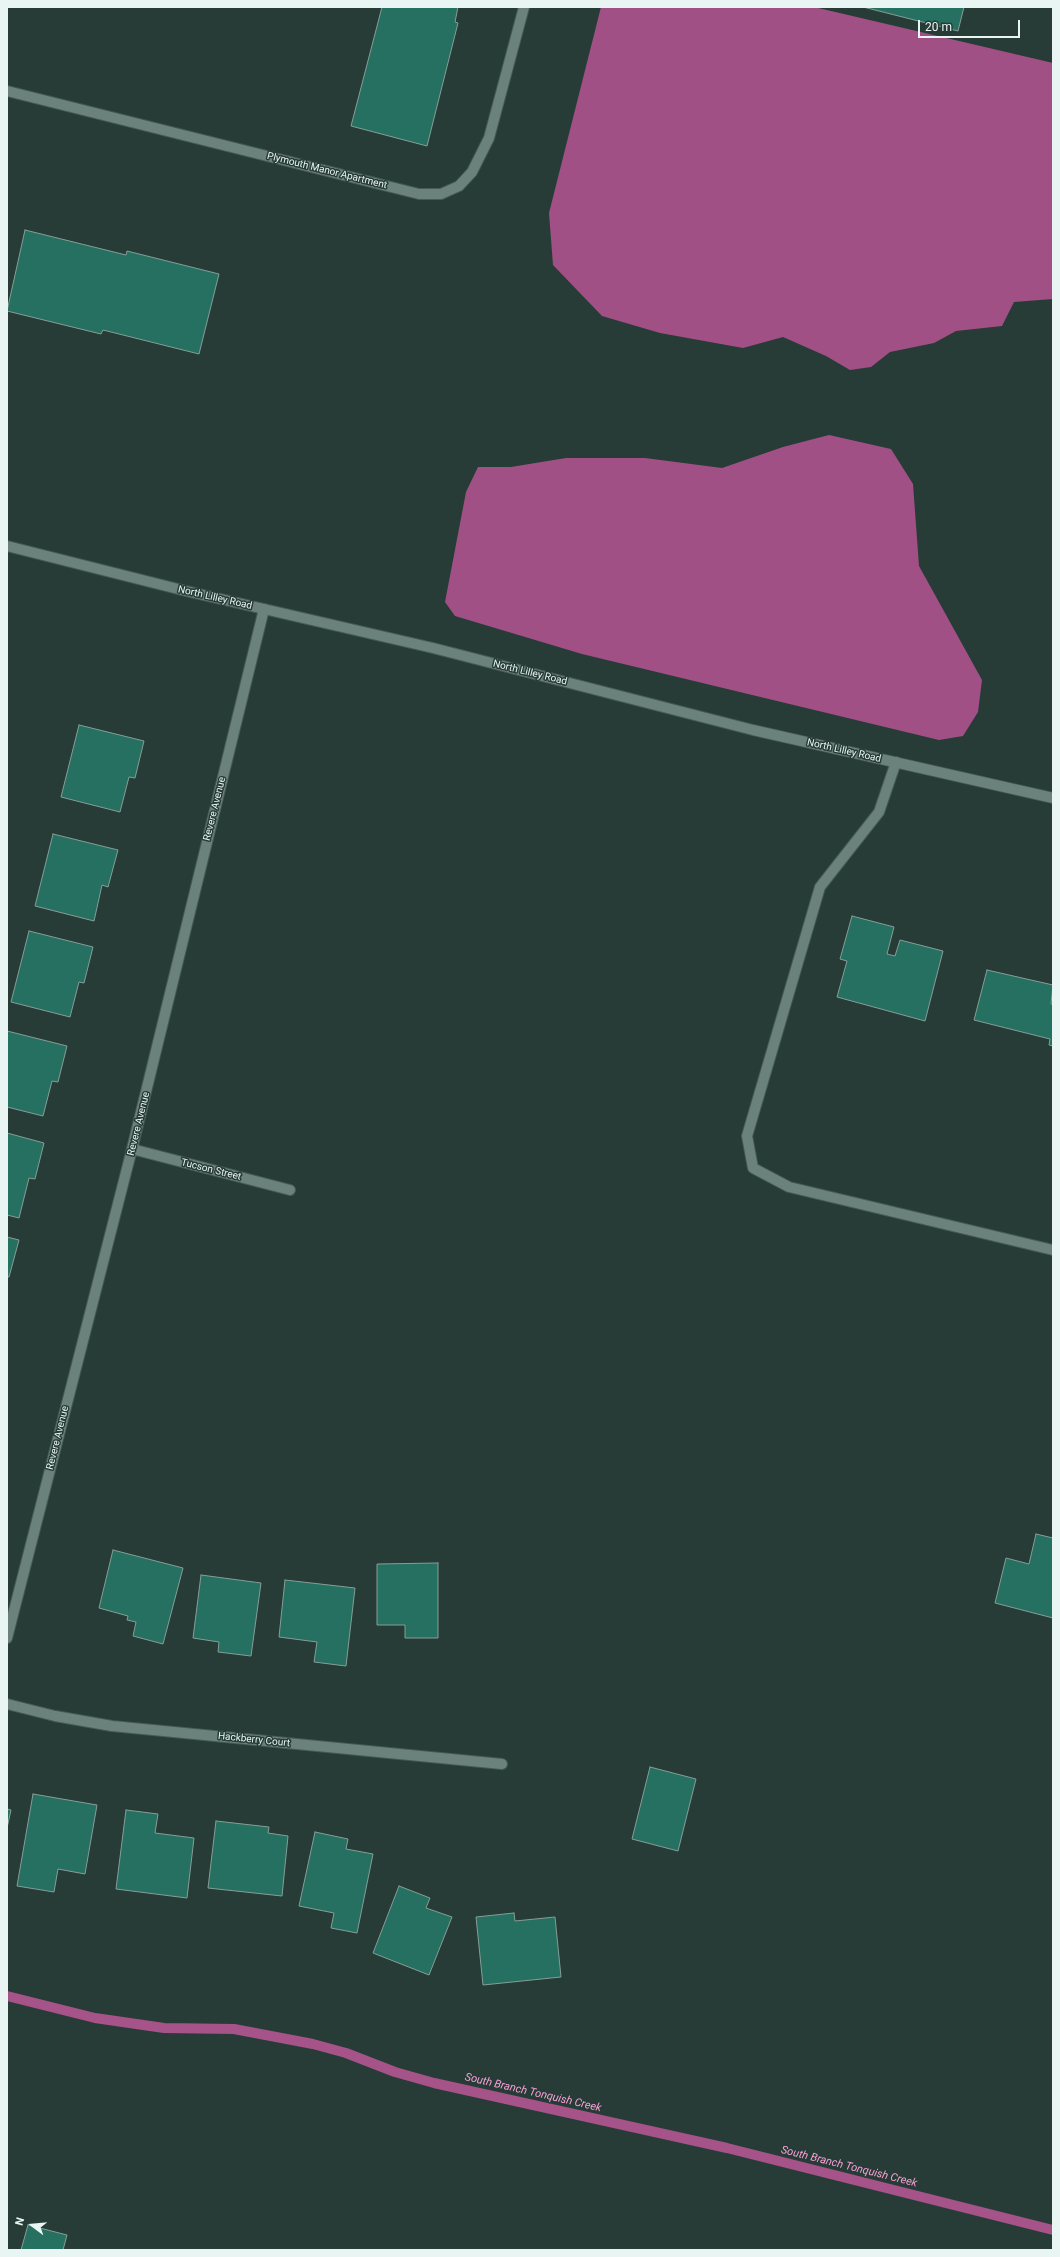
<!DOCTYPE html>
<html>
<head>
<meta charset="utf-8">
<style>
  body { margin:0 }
  #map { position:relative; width:1060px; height:2257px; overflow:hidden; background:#273c37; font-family:Roboto,sans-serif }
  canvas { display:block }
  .frame { position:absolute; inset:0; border:8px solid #e8f5f2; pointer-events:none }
  .north { position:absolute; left:12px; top:2205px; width:40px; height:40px; -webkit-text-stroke:3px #273c37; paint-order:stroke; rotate:286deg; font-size:11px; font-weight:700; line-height:16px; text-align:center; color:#e8f5f2 }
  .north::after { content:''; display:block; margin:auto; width:14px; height:18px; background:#e8f5f2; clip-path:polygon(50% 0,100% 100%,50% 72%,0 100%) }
  .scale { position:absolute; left:918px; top:20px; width:102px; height:18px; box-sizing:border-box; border:2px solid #e8f5f2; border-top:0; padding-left:5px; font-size:12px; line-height:14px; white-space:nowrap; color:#e8f5f2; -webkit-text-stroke:3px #273c37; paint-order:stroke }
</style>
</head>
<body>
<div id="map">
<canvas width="1060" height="2257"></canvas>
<div class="frame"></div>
<div class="north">N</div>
<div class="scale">20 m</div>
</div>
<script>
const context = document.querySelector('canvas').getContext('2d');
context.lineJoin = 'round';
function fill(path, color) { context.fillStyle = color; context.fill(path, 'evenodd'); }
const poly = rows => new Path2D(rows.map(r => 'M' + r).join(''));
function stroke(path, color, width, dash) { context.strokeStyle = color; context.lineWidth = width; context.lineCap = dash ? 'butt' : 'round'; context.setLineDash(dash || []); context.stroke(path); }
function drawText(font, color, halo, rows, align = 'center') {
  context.font = font + ' Roboto,sans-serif'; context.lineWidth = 3; context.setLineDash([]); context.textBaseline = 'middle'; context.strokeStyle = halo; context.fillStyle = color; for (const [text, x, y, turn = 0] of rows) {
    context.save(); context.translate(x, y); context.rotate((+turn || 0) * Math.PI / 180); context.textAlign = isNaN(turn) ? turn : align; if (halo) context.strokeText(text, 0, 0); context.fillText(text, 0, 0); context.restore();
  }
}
const forest = poly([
  [601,7,814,7,1053,63,1053,299,1014,302,1002,326,956,331,934,343,890,352,871,367,850,370,826,356,783,337,743,348,660,333,602,316,553,265,549,213],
  [829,435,891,449,913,484,919,566,982,680,978,712,963,736,939,740,582,654,455,616,445,602,466,492,478,467,511,467,566,458,645,458,722,468,783,447]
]);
const stream = poly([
  [7,1996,95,2018,164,2028,234,2029,313,2044,346,2053,395,2072,434,2083,727,2148,1053,2230]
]);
const building = poly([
  [382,7,458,7,455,22,458,23,427,146,351,126,382,7],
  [863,7,964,7,958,31,863,7],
  [25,230,126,255,127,251,219,274,199,354,103,330,101,334,7,311,25,230],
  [79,725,144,741,135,778,129,777,120,812,61,797,79,725],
  [53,834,118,850,108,887,102,885,94,921,35,906,53,834],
  [852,916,894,927,887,954,895,956,900,940,943,951,925,1021,837,997,847,961,840,959,852,916],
  [29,931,93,947,84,983,79,982,70,1017,11,1002,29,931],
  [987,970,1053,985,1051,1004,1053,1005,1053,1046,1049,1045,1050,1039,974,1020,987,970],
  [7,1031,67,1046,58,1082,52,1081,43,1116,7,1107,7,1031],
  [7,1133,44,1143,35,1179,29,1178,19,1218,7,1215,7,1133],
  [7,1237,19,1240,9,1277,7,1277,7,1237],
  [1036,1534,1053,1538,1053,1618,995,1603,1006,1558,1029,1564,1036,1534],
  [113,1550,183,1568,163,1644,133,1636,136,1622,127,1620,128,1616,99,1608,113,1550],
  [438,1563,438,1638,405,1638,405,1625,377,1625,377,1564,438,1563],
  [201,1575,261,1583,251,1656,218,1652,219,1642,193,1638,201,1575],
  [285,1580,355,1588,346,1666,314,1662,317,1642,279,1637,285,1580],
  [650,1767,696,1779,678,1851,632,1839,650,1767],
  [33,1794,97,1805,85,1874,58,1869,54,1892,17,1886,33,1794],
  [7,1809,11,1810,7,1828,7,1809],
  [126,1810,158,1814,155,1833,194,1838,187,1898,116,1889,126,1810],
  [216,1821,269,1827,268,1833,288,1836,282,1896,208,1888,216,1821],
  [315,1832,348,1839,346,1849,373,1854,357,1933,331,1928,334,1913,299,1906,315,1832],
  [399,1886,430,1898,426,1908,452,1917,429,1975,373,1953,399,1886],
  [514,1913,515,1921,555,1917,561,1977,483,1985,476,1917,514,1913],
  [28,2225,67,2235,63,2250,21,2250,28,2225]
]);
const lane = poly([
  [896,762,879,812,820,887,747,1136,753,1168,789,1187,1053,1250]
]);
const street = poly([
  [7,91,419,194,441,194,459,186,472,172,489,138,524,7],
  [132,1149,290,1190],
  [7,1638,132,1149,264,609],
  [7,1704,55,1716,112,1726,502,1764]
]);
const secondary = poly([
  [7,546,186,591,433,648,753,730,1053,798]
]);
const streetNames = [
  ["Plymouth Manor Apartment",327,171,14],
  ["North Lilley Road",215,598,13],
  ["North Lilley Road",530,673,14],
  ["North Lilley Road",844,751,13],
  ["Revere Avenue",215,809,-76],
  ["Revere Avenue",139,1124,-76],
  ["Tucson Street",211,1170,14],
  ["Revere Avenue",58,1438,-76],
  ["Hackberry Court",254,1740,6]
];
const waterNames = [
  ["South Branch Tonquish Creek",533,2093,13],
  ["South Branch Tonquish Creek",849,2167,14]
];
fill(forest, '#a15085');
stroke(stream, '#a55389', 10);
fill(building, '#267062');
stroke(building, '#869e98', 1);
stroke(lane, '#475a56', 12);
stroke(street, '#475a56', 12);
stroke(secondary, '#475a56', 12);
stroke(lane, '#6b827c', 10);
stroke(street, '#6b827c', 10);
stroke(secondary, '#6b827c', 10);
drawText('10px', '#e8f5f2', '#273c37', streetNames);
drawText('italic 11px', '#f8a0d7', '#273c37', waterNames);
</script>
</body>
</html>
